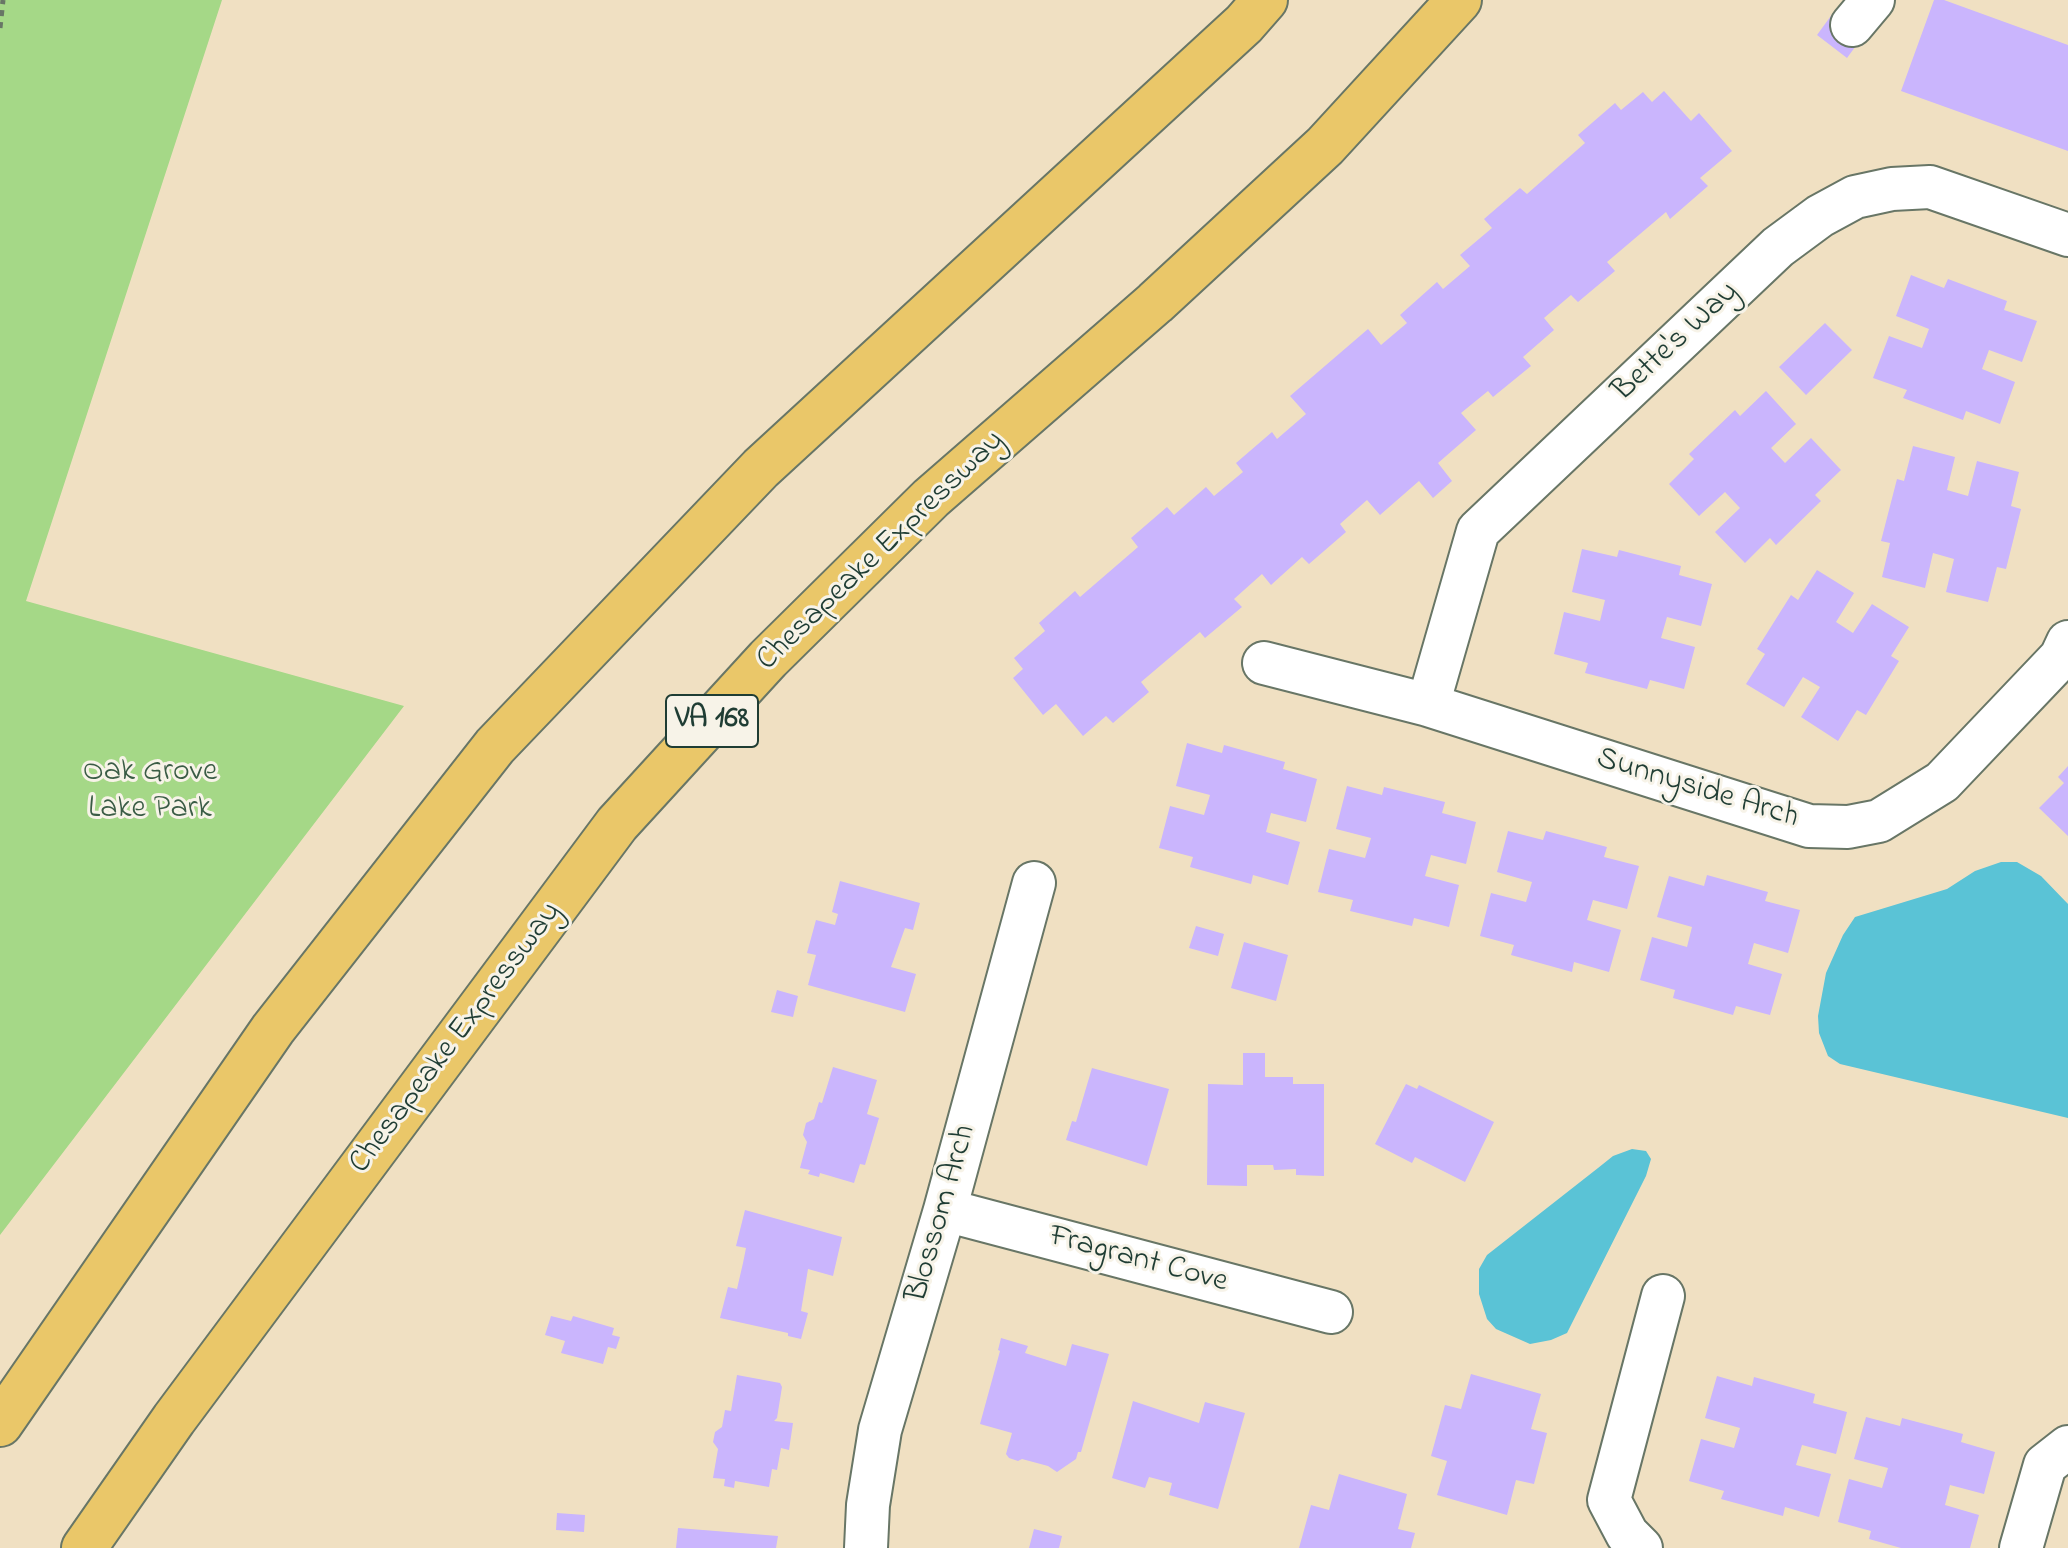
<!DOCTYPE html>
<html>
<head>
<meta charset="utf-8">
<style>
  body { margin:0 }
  canvas { display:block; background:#f0e0c2 }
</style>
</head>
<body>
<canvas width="2068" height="1548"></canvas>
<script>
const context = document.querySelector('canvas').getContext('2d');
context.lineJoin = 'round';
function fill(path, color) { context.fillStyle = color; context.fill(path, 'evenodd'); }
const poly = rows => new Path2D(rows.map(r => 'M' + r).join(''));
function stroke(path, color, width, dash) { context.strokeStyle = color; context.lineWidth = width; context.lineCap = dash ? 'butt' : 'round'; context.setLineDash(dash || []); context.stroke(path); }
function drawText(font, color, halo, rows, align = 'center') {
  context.font = font + ' "Indie Flower",sans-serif'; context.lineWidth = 6; context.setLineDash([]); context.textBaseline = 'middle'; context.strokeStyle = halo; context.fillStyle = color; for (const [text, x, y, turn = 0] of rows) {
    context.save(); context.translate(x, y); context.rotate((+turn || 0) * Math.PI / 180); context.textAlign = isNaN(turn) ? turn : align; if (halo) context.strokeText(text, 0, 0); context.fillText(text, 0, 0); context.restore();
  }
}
const green = poly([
  [0,0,222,0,26,601,404,706,0,1235]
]);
const water = poly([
  [2001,862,2017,862,2041,876,2068,904,2068,1118,1840,1064,1828,1056,1819,1033,1818,1016,1826,973,1843,935,1855,917,1947,889,1975,871],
  [1632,1149,1646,1151,1651,1159,1646,1176,1567,1333,1551,1340,1530,1344,1496,1329,1487,1319,1479,1294,1479,1269,1487,1255,1598,1168,1613,1156]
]);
const building = poly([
  [1934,0,1944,0,2068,45,2068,151,1901,91],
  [1833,13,1867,38,1862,46,1858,43,1847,58,1817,35],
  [1664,91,1691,121,1699,113,1732,151,1700,178,1708,186,1670,219,1666,212,1607,262,1615,271,1578,302,1571,295,1544,318,1554,330,1523,357,1531,366,1493,397,1488,391,1461,413,1476,430,1438,463,1452,481,1433,498,1419,481,1380,515,1367,500,1340,524,1346,532,1309,564,1302,557,1271,585,1262,574,1234,599,1242,607,1205,638,1200,632,1141,682,1149,692,1113,723,1106,716,1083,736,1056,704,1043,715,1013,678,1023,669,1014,658,1045,631,1039,623,1075,591,1080,597,1138,547,1131,538,1167,507,1174,515,1206,487,1214,496,1243,472,1236,463,1272,432,1277,439,1306,414,1290,396,1368,329,1381,345,1407,323,1400,315,1437,282,1443,289,1470,266,1460,255,1492,228,1484,219,1520,188,1527,194,1585,143,1578,135,1615,103,1621,110,1643,92,1652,102],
  [1911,275,1944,288,1948,279,2007,301,2004,310,2037,321,2022,362,1989,350,1982,369,2015,382,2000,424,1966,411,1963,420,1903,398,1907,390,1873,378,1889,336,1922,348,1929,329,1896,316],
  [1825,323,1852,350,1806,395,1779,367],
  [1766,391,1796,424,1771,448,1785,463,1811,438,1841,470,1815,495,1821,501,1776,545,1770,538,1745,563,1715,532,1740,508,1725,492,1699,516,1669,484,1694,459,1689,454,1735,410,1740,416],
  [1913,446,1955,457,1947,490,1968,496,1977,461,2019,472,2011,506,2021,509,2006,569,1997,567,1988,602,1946,592,1954,559,1933,553,1925,588,1882,577,1890,543,1881,541,1897,479,1904,481],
  [1582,549,1617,557,1619,550,1681,566,1679,575,1712,584,1701,626,1667,617,1661,638,1695,647,1684,689,1650,680,1647,689,1585,673,1588,663,1554,654,1564,612,1600,621,1605,600,1572,592],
  [1817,570,1854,593,1836,622,1853,633,1872,604,1909,627,1891,656,1899,661,1866,715,1857,710,1838,741,1801,717,1820,687,1803,677,1784,707,1746,684,1765,654,1757,649,1791,595,1798,600],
  [1187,743,1222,753,1224,745,1285,762,1283,769,1317,779,1306,822,1271,813,1266,832,1300,842,1288,885,1253,875,1251,884,1190,867,1193,857,1159,848,1170,806,1204,815,1210,795,1176,786],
  [2068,766,2068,836,2039,808,2064,783,2058,777],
  [1347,786,1382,795,1384,787,1445,802,1442,813,1476,822,1466,864,1431,855,1425,876,1459,885,1449,927,1414,918,1412,926,1350,911,1353,900,1318,892,1329,849,1365,858,1371,838,1336,829],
  [1508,831,1543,840,1546,831,1607,847,1604,857,1639,866,1627,909,1593,900,1587,920,1621,930,1609,972,1574,962,1572,972,1511,955,1514,945,1480,936,1491,893,1526,902,1532,882,1497,872],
  [1707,875,1768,892,1765,901,1800,910,1788,953,1754,943,1748,964,1782,974,1770,1015,1736,1006,1733,1015,1673,998,1675,990,1640,980,1652,937,1687,947,1692,927,1657,917,1669,876,1704,886],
  [840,881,920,903,913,930,905,928,891,967,916,974,905,1012,808,985,816,955,807,953,816,920,835,925,838,914,832,912],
  [1196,926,1224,934,1218,956,1189,948],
  [1244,942,1288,955,1276,1001,1231,988],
  [777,990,798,996,793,1017,771,1012],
  [1243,1053,1265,1053,1265,1077,1293,1077,1293,1084,1324,1084,1324,1176,1296,1175,1296,1169,1274,1170,1273,1165,1247,1165,1247,1186,1207,1185,1208,1084,1243,1085],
  [833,1067,877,1080,867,1114,879,1118,865,1165,860,1164,854,1183,820,1173,819,1177,808,1174,810,1170,800,1168,807,1142,803,1135,806,1123,814,1119,819,1102,822,1103],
  [1092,1068,1169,1089,1147,1166,1066,1140,1072,1121,1076,1122],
  [1406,1084,1417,1089,1419,1085,1494,1122,1465,1182,1415,1157,1412,1163,1375,1144],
  [745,1210,842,1237,833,1276,808,1269,801,1311,808,1313,801,1339,788,1336,788,1333,720,1318,728,1287,737,1289,743,1263,746,1248,736,1246],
  [551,1316,571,1321,573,1316,614,1328,612,1335,620,1337,616,1349,608,1347,603,1364,561,1353,565,1341,545,1335],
  [1001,1338,1028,1346,1025,1353,1066,1366,1072,1344,1109,1354,1081,1452,1078,1452,1076,1459,1057,1472,1048,1466,1022,1459,1018,1461,1009,1458,1006,1454,1012,1433,980,1424,1000,1351,998,1350],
  [1471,1374,1541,1394,1531,1429,1547,1433,1534,1484,1516,1480,1507,1515,1437,1495,1447,1461,1431,1456,1445,1405,1461,1409],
  [737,1375,780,1383,782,1387,777,1418,774,1421,793,1423,789,1450,781,1448,777,1470,772,1469,769,1487,735,1481,734,1488,724,1486,725,1479,713,1478,718,1449,713,1442,715,1432,722,1427,725,1410,731,1411],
  [1717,1376,1752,1386,1754,1377,1815,1394,1813,1403,1847,1412,1836,1454,1802,1445,1796,1465,1831,1474,1819,1517,1785,1507,1783,1516,1721,1499,1724,1491,1689,1481,1701,1439,1734,1448,1740,1428,1705,1418],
  [1133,1401,1199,1423,1205,1402,1245,1413,1218,1509,1169,1495,1172,1483,1149,1477,1145,1488,1112,1478],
  [1866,1417,1900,1426,1902,1418,1963,1434,1961,1442,1995,1452,1984,1494,1950,1485,1945,1505,1979,1515,1970,1548,1901,1548,1869,1539,1871,1531,1838,1522,1849,1479,1882,1488,1888,1468,1854,1459],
  [1339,1474,1407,1494,1398,1529,1415,1533,1411,1548,1299,1548,1311,1505,1329,1510],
  [557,1513,585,1515,584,1532,556,1530],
  [678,1528,778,1536,776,1548,676,1548],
  [1034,1529,1062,1536,1059,1548,1029,1548]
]);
const path = poly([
  [0,28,3,0]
]);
const minor = poly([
  [1852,25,1873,0],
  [1264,663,1428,705,1809,826,1848,827,1879,821,1942,782,2061,657,2068,642],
  [1428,705,1478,531,1778,247,1820,216,1855,197,1892,189,1930,187,2068,235],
  [945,1210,1331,1312],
  [866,1548,868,1505,880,1430,945,1210,1034,883],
  [1641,1548,1627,1534,1609,1500,1663,1296],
  [2021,1548,2045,1465,2068,1447]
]);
const highway = poly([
  [0,1424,273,1029,495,746,761,468,1244,24,1265,0],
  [84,1548,174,1419,617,824,768,659,931,498,1155,303,1325,146,1459,0]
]);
const shields = [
  [712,721,92]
];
const shieldNames = [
  ["VA 168",712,721]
];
const streetNames = [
  ["Bette's Way",1677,343,-43],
  ["Chesapeake Expressway",882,552,-44],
  ["Sunnyside Arch",1697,790,17],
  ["Chesapeake Expressway",457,1039,-53],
  ["Blossom Arch",943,1214,-74],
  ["Fragrant Cove",1138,1261,15]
];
const parkNames = [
  ["Oak Grove",150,774],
  ["Lake Park",150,811]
];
fill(green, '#a5d887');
fill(water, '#5ac3d6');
fill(building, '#cab5fd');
stroke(minor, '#687666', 46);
stroke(highway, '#687666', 48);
stroke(path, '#687666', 5, [6, 6]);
stroke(minor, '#fff', 42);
stroke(highway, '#eac769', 44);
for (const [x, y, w] of shields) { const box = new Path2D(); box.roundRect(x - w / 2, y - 26, w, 52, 6); context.fillStyle = '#f7f3e8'; context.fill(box); stroke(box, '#1f3d34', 2); }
drawText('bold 30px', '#1f3d34', null, shieldNames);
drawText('32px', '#1f3d34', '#f7f3e8', streetNames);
drawText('32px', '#3a5c45', '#f7f3e8', parkNames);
</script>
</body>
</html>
